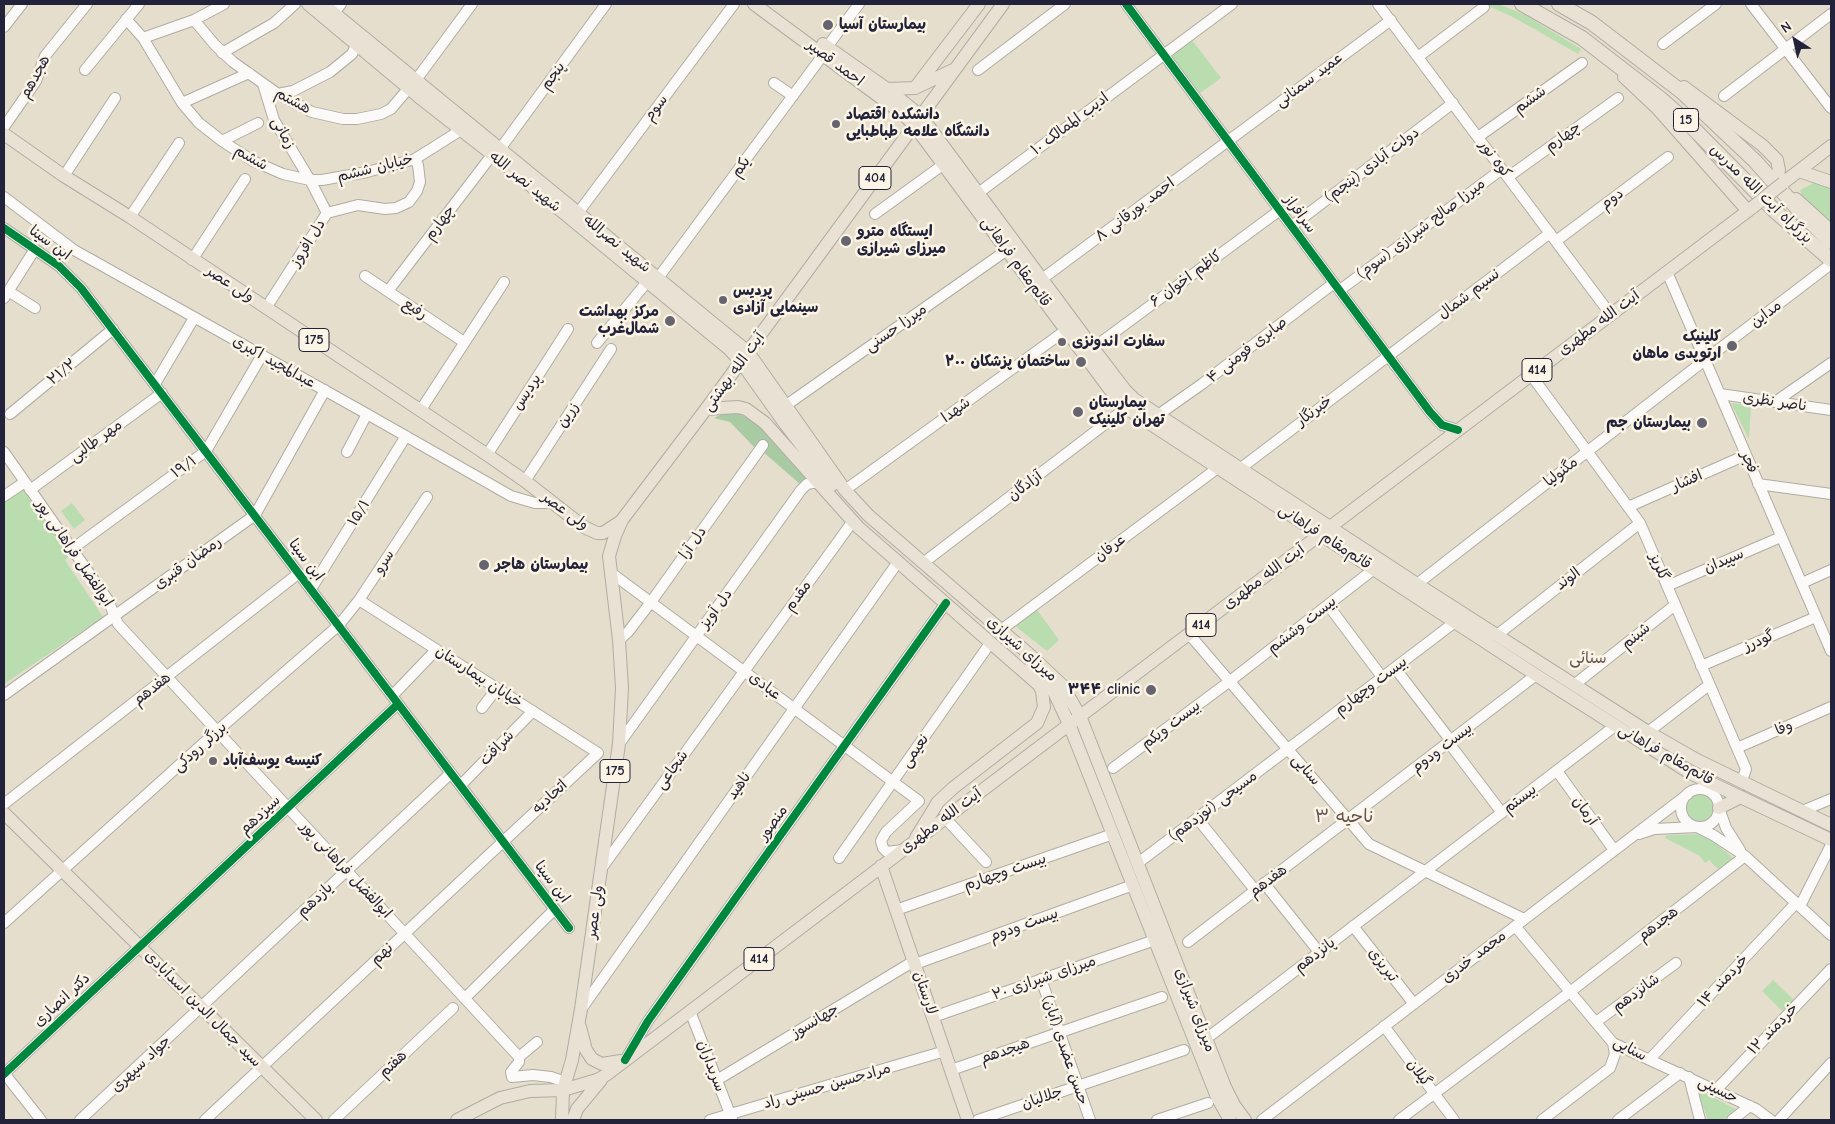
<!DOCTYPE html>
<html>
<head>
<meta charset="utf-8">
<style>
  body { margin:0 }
  #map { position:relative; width:1835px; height:1124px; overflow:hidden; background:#e5decd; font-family:"Comic Neue",sans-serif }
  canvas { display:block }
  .frame { position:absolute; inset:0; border:5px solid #22223b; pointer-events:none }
  .north { position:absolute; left:1770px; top:15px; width:50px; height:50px; -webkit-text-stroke:4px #fcf5e5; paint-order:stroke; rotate:325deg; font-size:14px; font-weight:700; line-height:20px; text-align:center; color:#22223b }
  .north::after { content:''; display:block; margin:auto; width:18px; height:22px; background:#22223b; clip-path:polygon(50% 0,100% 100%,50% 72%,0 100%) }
</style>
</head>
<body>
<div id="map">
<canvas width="1835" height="1124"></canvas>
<div class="frame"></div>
<div class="north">N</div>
</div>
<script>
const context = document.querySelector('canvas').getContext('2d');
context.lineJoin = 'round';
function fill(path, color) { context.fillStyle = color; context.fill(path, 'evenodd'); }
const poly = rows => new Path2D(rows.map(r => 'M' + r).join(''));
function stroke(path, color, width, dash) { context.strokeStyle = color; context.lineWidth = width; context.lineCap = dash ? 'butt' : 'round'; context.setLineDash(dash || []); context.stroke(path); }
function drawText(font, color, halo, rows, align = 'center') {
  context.font = font + ' "Comic Neue","Playpen Sans Arabic",sans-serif'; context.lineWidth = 5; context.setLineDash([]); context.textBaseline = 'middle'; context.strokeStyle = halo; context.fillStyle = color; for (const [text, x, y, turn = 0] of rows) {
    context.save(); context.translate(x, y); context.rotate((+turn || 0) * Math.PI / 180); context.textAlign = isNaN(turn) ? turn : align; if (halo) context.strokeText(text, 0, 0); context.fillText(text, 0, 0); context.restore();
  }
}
const green = poly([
  [1484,4,1499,4,1525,15,1581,49,1578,54,1513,17],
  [1192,40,1221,78,1200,93,1171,55],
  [1814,183,1822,184,1831,189,1831,224,1802,196,1800,190],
  [1731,403,1751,405,1749,439],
  [24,487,69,556,65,560,103,617,4,684,4,501],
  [72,503,85,520,74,529,61,511],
  [1037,610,1059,640,1047,651,1015,626],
  '1684 809a15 15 0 1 1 30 0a15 15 0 1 1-30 0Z',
  [1702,834,1708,837,1733,858,1718,869,1709,860,1705,863,1700,856,1665,838,1667,835],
  [1773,980,1794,1000,1782,1011,1762,991],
  [1696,1088,1737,1110,1723,1120,1708,1120]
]);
const forest = poly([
  [738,413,754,422,785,450,806,475,805,480,800,484,762,451,761,442,755,448,730,422,714,418,722,414]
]);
const minor = poly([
  [1126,4,1430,412,1442,425,1458,430],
  [1378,4,1611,315],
  [1751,4,1831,108],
  [334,13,341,4],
  [126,19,143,38,182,103,199,123,222,141,253,161,283,174,310,180,322,180,367,172,415,159,461,130],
  [194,20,215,45,233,62,278,94,312,112,343,119,357,119,381,114,391,109,408,89],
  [4,27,22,4],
  [143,38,194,20,224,4],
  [1663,44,1716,4],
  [827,47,859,4],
  [222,53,274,23,295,4],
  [1418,57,1484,7],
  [85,70,139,4],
  [978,70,1065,4],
  [416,80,472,4],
  [774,83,793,96],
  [263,84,274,120,310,180,327,213],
  [278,94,293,91,330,72,352,54,355,48,355,43],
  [1724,96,1831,14],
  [182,103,249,73],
  [4,127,36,81,45,56,87,4],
  [1478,137,1582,63],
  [222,141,258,123],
  [500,149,606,4],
  [64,176,115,98],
  [1508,177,1618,98],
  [977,194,1232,4],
  [4,197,74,250,92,260,367,414,511,496,535,503,554,503],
  [578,213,734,4],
  [875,214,944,164],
  [130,217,179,143],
  [1292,226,1453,103],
  [4,228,59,266,81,288,569,928],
  [1556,241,1668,157],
  [192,260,245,179],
  [1667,272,1831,651],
  [365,276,464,342],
  [658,278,823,55],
  [1042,279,1391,20],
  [1340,290,1502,169],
  [8,291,35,308],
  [388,291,492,155],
  [4,298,35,249],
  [266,308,327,213,358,205,385,209,396,208,409,202,417,191,420,182,418,165,415,159],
  [597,343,647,282],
  [1093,348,1280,210],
  [1531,375,1640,523,1746,769,1742,781],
  [155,384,194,318],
  [1720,394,1831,410],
  [1775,402,1831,363],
  [785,406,1007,250],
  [420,411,504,282],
  [10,414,113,329],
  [1158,415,1202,384,1334,283],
  [4,452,108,600,118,624,519,1057],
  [347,452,367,414],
  [487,455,568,329],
  [1241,468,1550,233],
  [525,481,611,349],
  [1758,484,1831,494],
  [30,490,162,393],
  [845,490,1066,330],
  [4,496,25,482],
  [1628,507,1746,455],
  [72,549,206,451,262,355],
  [923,563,1126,408],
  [610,572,919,801,886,832,881,841,883,848,887,852,902,850],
  [1802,583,1831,570],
  [1417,584,1705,360,1827,267],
  [1667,586,1781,537],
  [311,589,406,436],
  [1328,605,1382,677],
  [1001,630,1219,467],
  [1189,634,1369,844,1524,919],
  [1497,635,1640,523],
  [619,640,628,632,651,602,763,445],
  [1701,666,1816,617],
  [1395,668,1451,741],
  [1574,685,1675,605],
  [4,695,255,515,325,390],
  [392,696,436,650],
  [482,708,497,688],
  [1648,732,1709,685],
  [1449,743,1502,813],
  [619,744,801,490,807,484,818,482],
  [1737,748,1831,707],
  [1113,768,1230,681,1374,569],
  [1557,771,1614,850],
  [461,785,533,711],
  '1681 808a19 19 0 1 1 38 0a19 19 0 1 1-38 0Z',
  [4,804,299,573],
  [1719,808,1726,828,1740,850],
  [1802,811,1831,799],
  [945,818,986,862],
  [1197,818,1255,890],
  [1639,834,1654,829,1697,827,1713,835,1745,856,1831,935],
  [839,858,991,642],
  [1138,863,1455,622],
  [601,869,853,521],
  [1264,883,1319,952],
  [1800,906,1831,845],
  [896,910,1113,834],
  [4,923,217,731,339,625,359,600,427,497],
  [1353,926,1414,1004],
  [1515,926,1613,1043,1756,1109,1771,1120],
  [1188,942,1536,675],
  [915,964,1133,885],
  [1041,979,1090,1120],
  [465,998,555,909],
  [582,1008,898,562],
  [690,1011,732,1119],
  [933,1017,1155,940],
  [1596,1022,1676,963],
  [1384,1026,1454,1120],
  [1206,1039,1615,726],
  [519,1057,519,1062,511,1072,512,1077,533,1075,551,1077,565,1082],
  [519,1057,537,1042],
  [627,1057,648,1021,946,603],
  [1650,1059,1796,903],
  [951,1070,1162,997],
  [4,1073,41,1120],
  [4,1074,398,704],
  [1689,1077,1700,1120],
  [717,1080,914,961],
  [1716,1090,1831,969],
  [80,1120,451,773],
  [205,1120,598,753,359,600],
  [334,1120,453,1008],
  [710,1120,945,1051],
  [978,1120,1184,1050],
  [1157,1120,1208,1103],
  [1262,1120,1688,794],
  [1399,1120,1570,992,1745,856],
  [1542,1120,1610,1068,1615,1054,1613,1043],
  [1618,1120,1680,1073],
  [1732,1120,1750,1106],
  [1779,1120,1831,1063]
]);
const major = poly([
  [308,4,419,97,502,162,728,348,741,362,783,421,832,485],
  [323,4,748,352,845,490,868,515,1030,655,1062,685,1080,716,1225,1087,1234,1105,1245,1120],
  [754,4,903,114,914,125,1108,387,1126,408,1536,675,1690,773,1831,840],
  [823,44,887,89,921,116,1093,348,1125,390,1134,399,1417,584,1648,732,1697,760,1831,825],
  [1624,77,1658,109,1748,211],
  [1684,87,1762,145,1777,160,1779,170,1778,178],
  [915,88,979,4],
  [887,89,915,88,953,70],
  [4,134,64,176,130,217,486,454,525,481,584,527,597,533,603,533,620,522],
  [1799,171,1831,182],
  [1783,183,1831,146],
  [1796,199,1831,231],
  [706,409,738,407,746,409,765,423,858,527,1039,685,1042,691,1044,707,1037,723,953,788,938,802,916,838],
  [1031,667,1053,690,1069,724,1217,1097,1230,1120],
  [1719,808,1741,797],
  [4,813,316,1120],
  [881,866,968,1120],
  [580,1027,586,1050,592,1059,602,1064,621,1061],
  [457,1120,500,1098,530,1091,563,1090,597,1080,606,1075,1753,207],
  [562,1120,563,1090,572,1060,581,1009,619,744,622,688,619,640,609,556,615,536,622,520,706,409,1003,4],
  [573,1120,577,1109,601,1080]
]);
const highway = poly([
  [1522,4,1582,38,1661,99,1687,122,1777,213,1831,260],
  [1559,4,1592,23,1682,92,1755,161,1805,217,1831,242]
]);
const majorBridge = poly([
  [1753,207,1783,183]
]);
const cycleway = poly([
  [1126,4,1430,412,1442,425,1458,430],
  [4,228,59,266,81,288,569,928],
  [625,1060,648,1021,946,603],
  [4,1074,398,704]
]);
const markers = [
  [828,25,6,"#66646e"],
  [836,124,5,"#66646e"],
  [846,241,6,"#66646e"],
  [723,300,5,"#66646e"],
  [670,321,6,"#66646e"],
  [1062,342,5,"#66646e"],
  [1732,346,6,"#66646e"],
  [1081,362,6,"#66646e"],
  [1078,412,6,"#66646e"],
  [1702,423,6,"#66646e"],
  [484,565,6,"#66646e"],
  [1151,690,6,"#66646e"],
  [213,761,5,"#66646e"]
];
const shields = [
  [1686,120,25],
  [875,178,32],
  [314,340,30],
  [1537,370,30],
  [1201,625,30],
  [615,771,30],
  [759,959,30]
];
const shieldNames = [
  ["15",1686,120],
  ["404",875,178],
  ["175",314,340],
  ["414",1537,370],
  ["414",1201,625],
  ["175",615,771],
  ["414",759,959]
];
const poiNames = [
  ["بیمارستان آسیا",839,25],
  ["دانشکده اقتصاد",846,115],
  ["دانشگاه علامه طباطبایی",846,132],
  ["ایستگاه مترو",857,232],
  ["میرزای شیرازی",857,249],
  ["پردیس",733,291],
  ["سینمایی آزادی",733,308],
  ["مرکز بهداشت",659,312,"right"],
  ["شمال‌غرب",659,329,"right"],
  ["کلینیک",1721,337,"right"],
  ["ارتوپدی ماهان",1721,354,"right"],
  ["سفارت اندونزی",1072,342],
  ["ساختمان پزشکان ۲۰۰",1070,362,"right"],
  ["بیمارستان",1089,403],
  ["تهران کلینیک",1089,420],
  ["بیمارستان جم",1691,423,"right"],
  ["بیمارستان هاجر",495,565],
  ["۳۴۴ clinic",1140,690,"right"],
  ["کنیسه یوسف‌آباد",223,761]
];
const streetNames = [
  ["احمد قصیر",835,63,37],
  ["پنجم",553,76,-54],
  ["هجدهم",35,77,-61],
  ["عمید سمنانی",1309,80,-37],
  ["ششم",1530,100,-36],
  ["هشتم",293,101,28],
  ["سوم",656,108,-53],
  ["ادیب الممالک ۱۰",1070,124,-37],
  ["زمانی",283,133,61],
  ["چهارم",1563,137,-36],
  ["ششم",251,158,29],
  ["کوه نور",1495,159,53],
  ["دولت آبادی (پنجم)",1372,165,-37],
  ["یکم",741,167,-54],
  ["خیابان ششم",375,168,-14],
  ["شهید نصر الله",525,182,39],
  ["بزرگراه آیت الله مدرس",1761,194,44],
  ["دوم",1612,199,-37],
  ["احمد بورقانی ۸",1135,210,-37],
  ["سرافراز",1300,214,53],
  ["چهارم",440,223,-53],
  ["میرزا صالح شیرازی (سوم)",1421,229,-37],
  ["ابن سینا",50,243,36],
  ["دل افروز",308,243,-58],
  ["شهید نصرالله",617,244,39],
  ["قائم‌مقام فراهانی",1016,262,54],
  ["کاظم اخوان ۶",1186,279,-36],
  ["ولی عصر",230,284,33],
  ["نسیم شمال",1469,294,-37],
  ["رفیع",415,309,34],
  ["مداین",1766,314,-37],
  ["آیت الله مطهری",1599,323,-37],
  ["میرزا حسنی",896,328,-35],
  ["صابری فومنی ۴",1247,350,-38],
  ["عبدالمجید اکبری",274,362,29],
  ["۲۱/۲",62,372,-40],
  ["آیت الله بهشتی",734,372,-54],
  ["پردیس",527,392,-57],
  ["ناصر نظری",1775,402,8],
  ["شهدا",956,410,-36],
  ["خبرنگار",1314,411,-37],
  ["زرین",568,415,-57],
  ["مهر طالبی",96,441,-36],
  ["فجر",1749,462,67],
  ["۱۹/۱",184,467,-36],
  ["مگنولیا",1561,472,-38],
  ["افشار",1687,481,-24],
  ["آزادگان",1025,486,-37],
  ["ولی عصر",565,511,36],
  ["۱۵/۱",359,513,-58],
  ["قائم‌مقام فراهانی",1325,537,33],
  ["دل آرا",693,543,-55],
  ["عرفان",1110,548,-37],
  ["ابوالفضل فراهانی پور",74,553,56],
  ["ابن سینا",306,560,53],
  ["سپیدان",1724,561,-23],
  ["سرو",384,562,-57],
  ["رمضان قنبری",188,563,-36],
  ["گلریز",1659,567,67],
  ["آیت الله مطهری",1264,577,-37],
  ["الوند",1568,579,-38],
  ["مقدم",798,596,-54],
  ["دل آویز",716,609,-54],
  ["بیست وششم",1302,625,-38],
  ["شبنم",1636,636,-39],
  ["گودرز",1759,641,-23],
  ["میرزای شیرازی",1022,649,42],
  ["خیابان بیمارستان",479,677,33],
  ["عبادی",765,686,37],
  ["بیست وچهارم",1371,686,-37],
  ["هفدهم",152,689,-38],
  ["بیست ویکم",1171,725,-37],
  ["وفا",1784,728,-24],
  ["برزگر رودکی",200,747,-42],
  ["شرافت",497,748,-46],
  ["بیست ودوم",1442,748,-37],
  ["نعیمی",915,751,-55],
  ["قائم‌مقام فراهانی",1666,755,30],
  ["شجاعی",672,770,-54],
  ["سنایی",1306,770,49],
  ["ناهید",739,786,-55],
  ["اتحادیه",550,797,-43],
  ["بیستم",1520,799,-37],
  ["مسیحی (نوزدهم)",1213,806,-37],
  ["آرمان",1585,811,54],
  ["سیزدهم",260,815,-43],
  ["آیت الله مطهری",941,821,-37],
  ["منصور",773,823,-54],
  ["ابوالفضل فراهانی پور",346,870,47],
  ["بیست وچهارم",1005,872,-19],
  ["هفدهم",1268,881,-37],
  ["ابن سینا",552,882,53],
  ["یازدهم",315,900,-43],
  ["ولی عصر",595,912,-82],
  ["هجدهم",1658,924,-38],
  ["بیست ودوم",1024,925,-20],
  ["نهم",382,954,-43],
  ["پانزدهم",1315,955,-37],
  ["محمد خدری",1474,957,-37],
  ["تبریزی",1383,965,52],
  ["میرزای شیرازی ۲۰",1044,978,-19],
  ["خردمند ۱۴",1723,981,-47],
  ["لارستان",925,993,71],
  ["شانزدهم",1636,993,-36],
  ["دکتر انصاری",62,1000,-43],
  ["سید جمال الدین اسدآبادی",203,1009,45],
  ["میرزای شیرازی",1195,1010,69],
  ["جهانسوز",815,1021,-31],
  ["خردمند ۱۲",1773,1029,-46],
  ["سنایی",1630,1049,28],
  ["حسن عضدی (آبان)",1065,1050,71],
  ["هیجدهم",1005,1051,-19],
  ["جواد سپهری",141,1064,-43],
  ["هفتم",393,1064,-43],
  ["سربداران",711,1066,69],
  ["گیلان",1419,1073,54],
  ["مرادحسین حسینی راد",827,1086,-16],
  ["حسینی",1718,1090,26],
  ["جلالیان",1042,1098,-19]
];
const neighbourhoodNames = [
  ["سنائی",1588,658]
];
const quarterNames = [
  ["ناحیه ۳",1344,817]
];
fill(green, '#b9ddaf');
fill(forest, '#a9cba3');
stroke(minor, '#b0aca4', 12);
stroke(major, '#b0aca4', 14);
stroke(highway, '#b0aca4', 16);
stroke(minor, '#fbfaf8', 10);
stroke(major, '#e8e1d4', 12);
stroke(highway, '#e8e1d4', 14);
stroke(majorBridge, '#b0aca4', 14, []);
stroke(majorBridge, '#e8e1d4', 12);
stroke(cycleway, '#00873e', 8);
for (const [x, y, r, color] of markers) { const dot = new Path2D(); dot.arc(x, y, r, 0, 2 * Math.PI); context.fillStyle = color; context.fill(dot); stroke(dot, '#fcf5e5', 2); }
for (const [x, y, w] of shields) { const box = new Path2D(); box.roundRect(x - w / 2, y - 11.5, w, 23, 4); context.fillStyle = '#fcf5e5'; context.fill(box); stroke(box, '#22223b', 1); }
drawText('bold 14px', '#22223b', null, shieldNames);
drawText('bold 15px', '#22223b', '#fcf5e5', poiNames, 'left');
drawText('15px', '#22223b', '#fcf5e5', streetNames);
drawText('16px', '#5f5154', '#fcf5e5', neighbourhoodNames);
drawText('18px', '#5f5154', '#fcf5e5', quarterNames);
</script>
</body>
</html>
